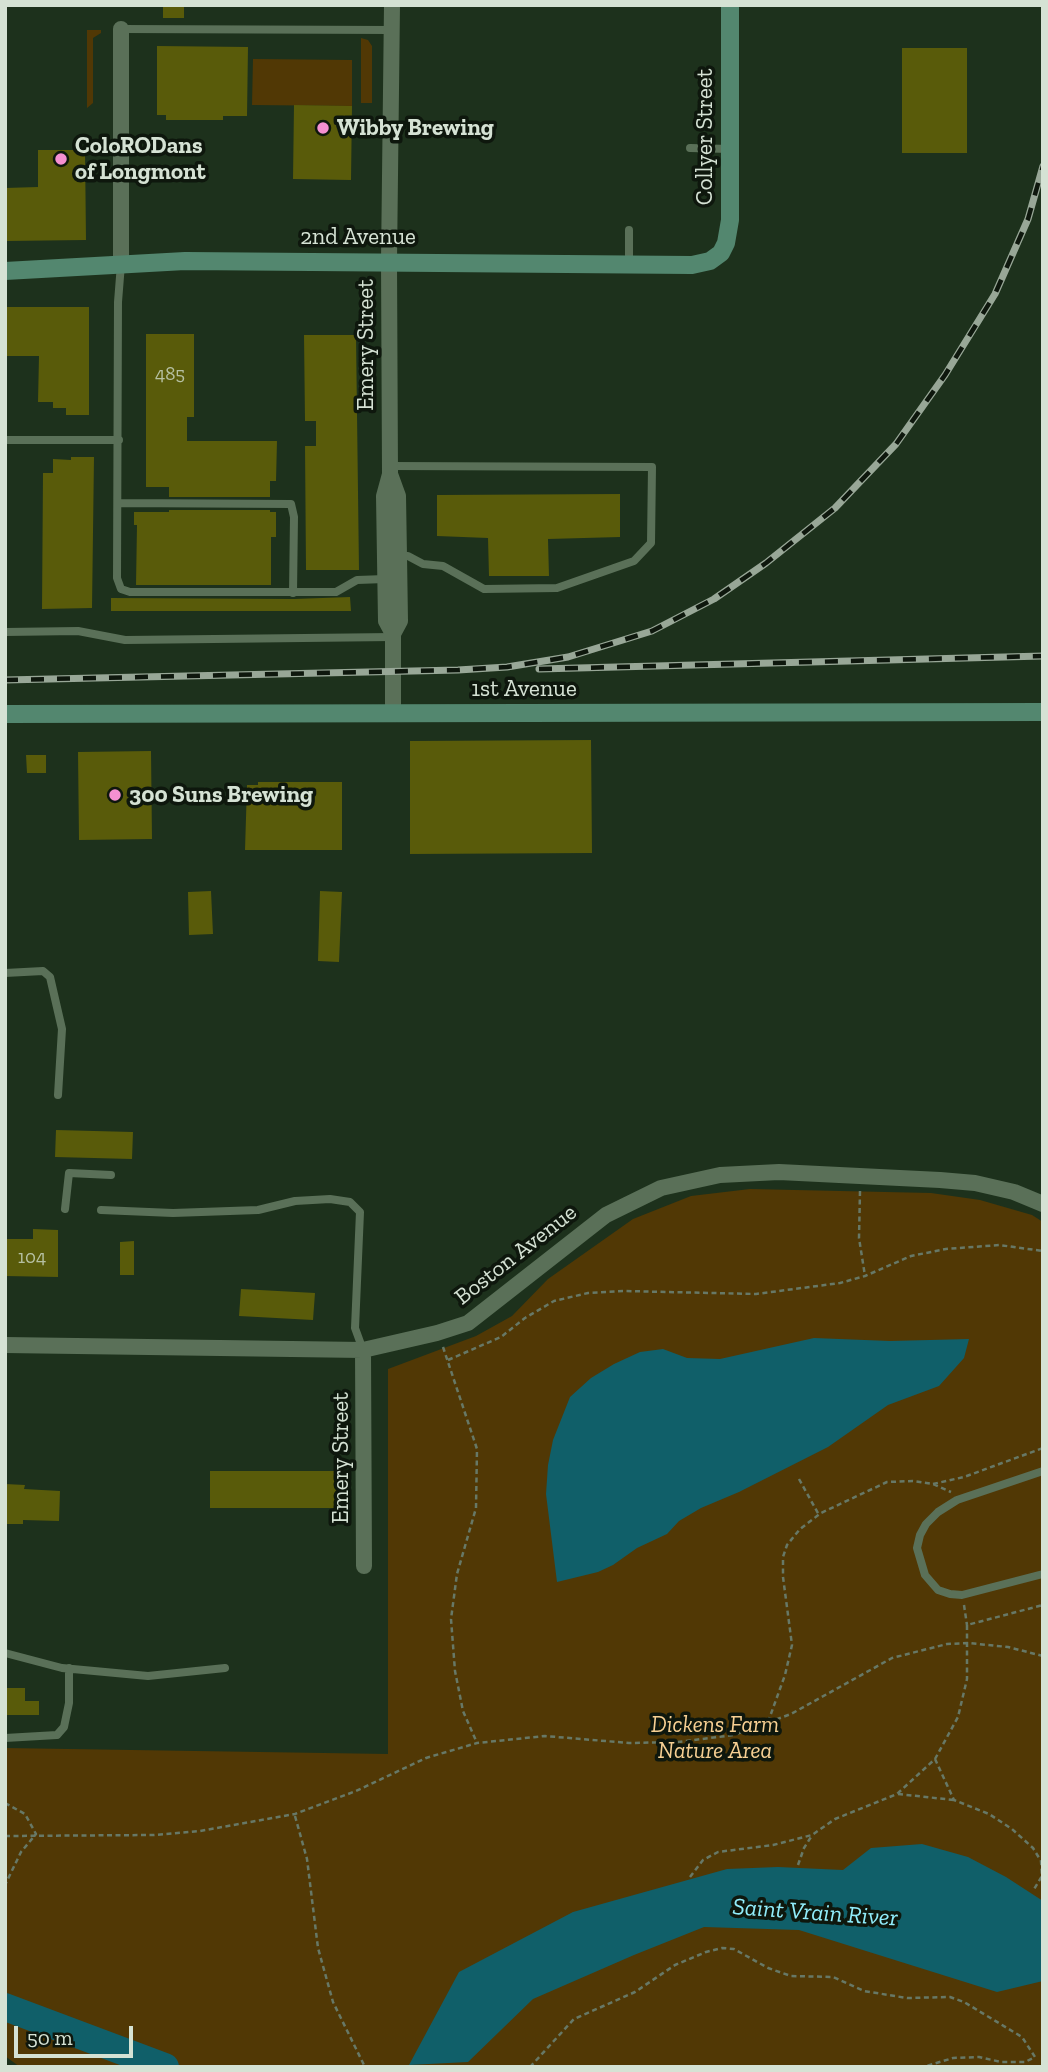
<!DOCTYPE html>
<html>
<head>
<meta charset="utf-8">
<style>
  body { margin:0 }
  #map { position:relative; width:1048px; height:2072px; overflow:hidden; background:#1d311c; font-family:"Zilla Slab",serif }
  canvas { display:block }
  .frame { position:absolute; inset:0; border:7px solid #d5e2d4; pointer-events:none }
  .scale { position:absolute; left:14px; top:2026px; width:119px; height:32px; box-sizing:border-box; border:4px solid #d5e2d4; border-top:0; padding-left:9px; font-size:21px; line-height:24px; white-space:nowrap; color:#d5e2d4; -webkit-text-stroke:5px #0e170d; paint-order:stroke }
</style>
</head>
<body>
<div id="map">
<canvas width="1048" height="2072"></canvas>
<div class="frame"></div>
<div class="scale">50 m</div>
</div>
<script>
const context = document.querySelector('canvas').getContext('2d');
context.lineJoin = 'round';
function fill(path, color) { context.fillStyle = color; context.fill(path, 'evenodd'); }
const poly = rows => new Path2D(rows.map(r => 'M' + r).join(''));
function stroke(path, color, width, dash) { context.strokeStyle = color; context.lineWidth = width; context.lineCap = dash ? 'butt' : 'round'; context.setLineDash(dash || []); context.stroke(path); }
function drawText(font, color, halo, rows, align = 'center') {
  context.font = font + ' "Zilla Slab",serif'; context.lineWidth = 7; context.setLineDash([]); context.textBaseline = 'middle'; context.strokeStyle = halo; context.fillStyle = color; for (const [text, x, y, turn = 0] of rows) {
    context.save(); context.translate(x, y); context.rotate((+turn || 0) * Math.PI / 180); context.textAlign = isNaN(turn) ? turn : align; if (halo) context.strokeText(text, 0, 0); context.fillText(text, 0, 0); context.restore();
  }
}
const green = poly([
  [87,30,101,30,101,33,93,38,93,103,87,108],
  [361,38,368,40,372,46,372,103,361,103],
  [253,59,352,60,352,106,252,105],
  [750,1189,931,1193,980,1200,1032,1215,1043,1222,1043,2067,20,2067,5,2056,5,1748,388,1754,388,1369,476,1336,512,1316,548,1279,633,1219,691,1196]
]);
const water = poly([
  [814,1338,890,1341,969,1339,964,1358,939,1386,888,1405,828,1447,739,1492,701,1508,679,1521,667,1534,637,1548,613,1565,598,1572,557,1582,546,1494,548,1465,553,1440,570,1397,591,1378,614,1364,640,1352,663,1349,687,1358,720,1359],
  [922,1844,968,1857,1006,1877,1043,1901,1043,1981,997,1992,799,1930,704,1927,634,1955,533,1999,468,2062,409,2065,459,1972,573,1912,727,1869,778,1867,843,1870,871,1848]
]);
const river = poly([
  [5,2007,165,2067]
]);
const building = poly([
  [163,5,184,5,184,18,163,18],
  [157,46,248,47,247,116,223,116,223,120,166,120,166,115,157,115],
  [902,48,967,48,967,153,902,153],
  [294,105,352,106,351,180,293,179],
  [38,150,85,150,86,240,5,241,5,188,38,187],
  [5,307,89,307,89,415,66,415,66,408,53,408,53,402,38,402,39,356,5,356],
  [146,334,194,334,194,417,187,417,187,441,277,441,276,481,270,481,270,497,169,497,169,487,146,487],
  [304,335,356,335,359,570,306,570,305,446,316,446,316,421,305,421],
  [71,457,94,457,92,608,42,609,43,473,53,473,53,459,71,460],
  [620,494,620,537,548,539,549,576,489,576,488,538,437,536,437,495],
  [169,510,270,510,270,512,276,512,276,537,271,537,271,585,136,585,137,525,134,525,134,512,169,512],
  [350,597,351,611,111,611,111,598,294,599],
  [591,740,592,853,410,854,410,741],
  [151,751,152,839,79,840,78,752],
  [26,755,46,755,46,773,27,773],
  [258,782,342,782,342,850,245,850,247,785,258,785],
  [211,891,213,934,189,935,188,892],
  [320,891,342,892,339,962,318,961],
  [56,1130,133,1132,132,1159,55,1157],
  [33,1229,58,1230,58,1277,5,1276,5,1239,33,1239],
  [134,1241,134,1275,120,1275,120,1242],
  [241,1289,315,1293,313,1320,239,1316],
  [210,1471,347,1471,347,1508,210,1508],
  [5,1484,25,1485,24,1489,60,1491,59,1521,23,1520,23,1524,5,1524],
  [5,1688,25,1688,25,1701,39,1701,39,1715,5,1715]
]);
const path = poly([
  [860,1191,859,1238,865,1276],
  [443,1347,477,1449,476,1508,457,1574,451,1619,455,1671,463,1711,477,1743],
  [448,1360,501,1337,525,1318,554,1301,588,1293,624,1291,756,1294,840,1283,865,1276,911,1256,946,1249,999,1245,1043,1251],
  [799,1479,819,1515],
  [933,1484,964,1477,1043,1448],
  [964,1605,967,1625],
  [768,1722,785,1675,792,1645,783,1577,783,1557,787,1545,800,1529,821,1513,887,1482,913,1481,933,1484,951,1492],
  [935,1759,954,1800,989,1814,1012,1829,1033,1848,1041,1861,1042,1876,1033,1891],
  [898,1794,954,1800],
  [5,1803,25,1814,36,1834,21,1852,5,1885],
  [295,1816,307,1859,318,1948,333,2002,365,2067],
  [5,1836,154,1835,200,1831,295,1814,356,1791,426,1758,477,1743,545,1736,629,1743,678,1742,734,1735,791,1714,892,1658,947,1644,968,1643,1008,1647,1043,1656],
  [798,1865,804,1848,811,1837],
  [690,1877,703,1860,718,1852,773,1845,812,1835,835,1819,897,1794,935,1759,958,1717,967,1679,967,1625,1043,1605],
  [530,2067,574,2019,635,1992,675,1965,706,1952,722,1948,734,1949,768,1968,791,1976,833,1977,864,1991,907,1998,950,1997,964,2002,1022,2037,1035,2057,1025,2062,1001,2062,979,2057,953,2058,923,2067]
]);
const lane = poly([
  [121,29,392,30],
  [690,148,730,149],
  [121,264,118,302,117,578,121,589,130,592,336,592,357,580,385,579],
  [629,264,629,230],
  [5,440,119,440],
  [390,466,652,467,651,543,634,561,557,588,484,589,443,566,423,564,408,556,399,556],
  [118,503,291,504,294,517,293,593],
  [5,632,78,631,125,640,393,637],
  [5,973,43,971,50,977,62,1029,58,1095],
  [65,1209,69,1173,111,1175],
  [101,1210,173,1213,258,1210,295,1201,330,1199,350,1202,360,1212,355,1328,363,1350],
  [1043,1471,957,1500,938,1512,926,1524,920,1535,917,1548,925,1575,938,1590,950,1594,962,1595,1043,1574],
  [5,1653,62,1668,148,1676,225,1668],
  [5,1738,57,1735,64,1727,69,1703,69,1668]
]);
const street = poly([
  [392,5,389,261,390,474,384,496,386,621,393,634],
  [121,29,121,264],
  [390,474,398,496,399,556,400,621,393,634,393,714],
  [5,1345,363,1350,437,1333,468,1323,606,1215,661,1188,720,1175,779,1172,940,1180,975,1183,1014,1192,1043,1204],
  [363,1350,364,1566]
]);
const secondary = poly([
  [5,271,185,261,692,265,710,261,721,253,726,243,730,220,730,5],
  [5,714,1043,712]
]);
const rail = poly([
  [539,669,1043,656],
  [5,680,458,670,507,667,568,657,652,631,714,599,766,563,835,508,896,444,945,375,995,294,1028,219,1043,166]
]);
const markers = [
  [323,128,7,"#f590d1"],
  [61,159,7,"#f590d1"],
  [115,795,7,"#f590d1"]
];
const numberNames = [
  ["485",170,375],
  ["104",32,1258]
];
const poiNames = [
  ["Wibby Brewing",337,128],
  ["ColoRODans",75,146],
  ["of Longmont",75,172],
  ["300 Suns Brewing",129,795]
];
const streetNames = [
  ["Collyer Street",705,137,-90],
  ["2nd Avenue",358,237],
  ["Emery Street",366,345,-90],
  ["1st Avenue",524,689],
  ["Boston Avenue",516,1255,-38],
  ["Emery Street",341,1458,-90]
];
const parkNames = [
  ["Dickens Farm",715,1725],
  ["Nature Area",715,1751]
];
const waterNames = [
  ["Saint Vrain River",815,1913,4]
];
fill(green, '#513805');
fill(water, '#105f69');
stroke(river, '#105f69', 28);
fill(building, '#595b0a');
stroke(path, '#677866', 2.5, [5, 3.5]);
stroke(lane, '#5a7058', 8);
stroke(street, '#5a7058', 16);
stroke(secondary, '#53876f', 18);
stroke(rail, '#98a797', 7);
stroke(rail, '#0e170d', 4.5, [13]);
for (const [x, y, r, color] of markers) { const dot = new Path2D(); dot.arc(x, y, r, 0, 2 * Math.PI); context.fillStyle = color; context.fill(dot); stroke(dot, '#0e170d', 2.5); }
drawText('19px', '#b6c0a2', null, numberNames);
drawText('bold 23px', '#d5e2d4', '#0e170d', poiNames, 'left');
drawText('23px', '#d5e2d4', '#0e170d', streetNames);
drawText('italic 23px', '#f7d093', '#0e170d', parkNames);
drawText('italic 24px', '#91edfb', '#0e170d', waterNames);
</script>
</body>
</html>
